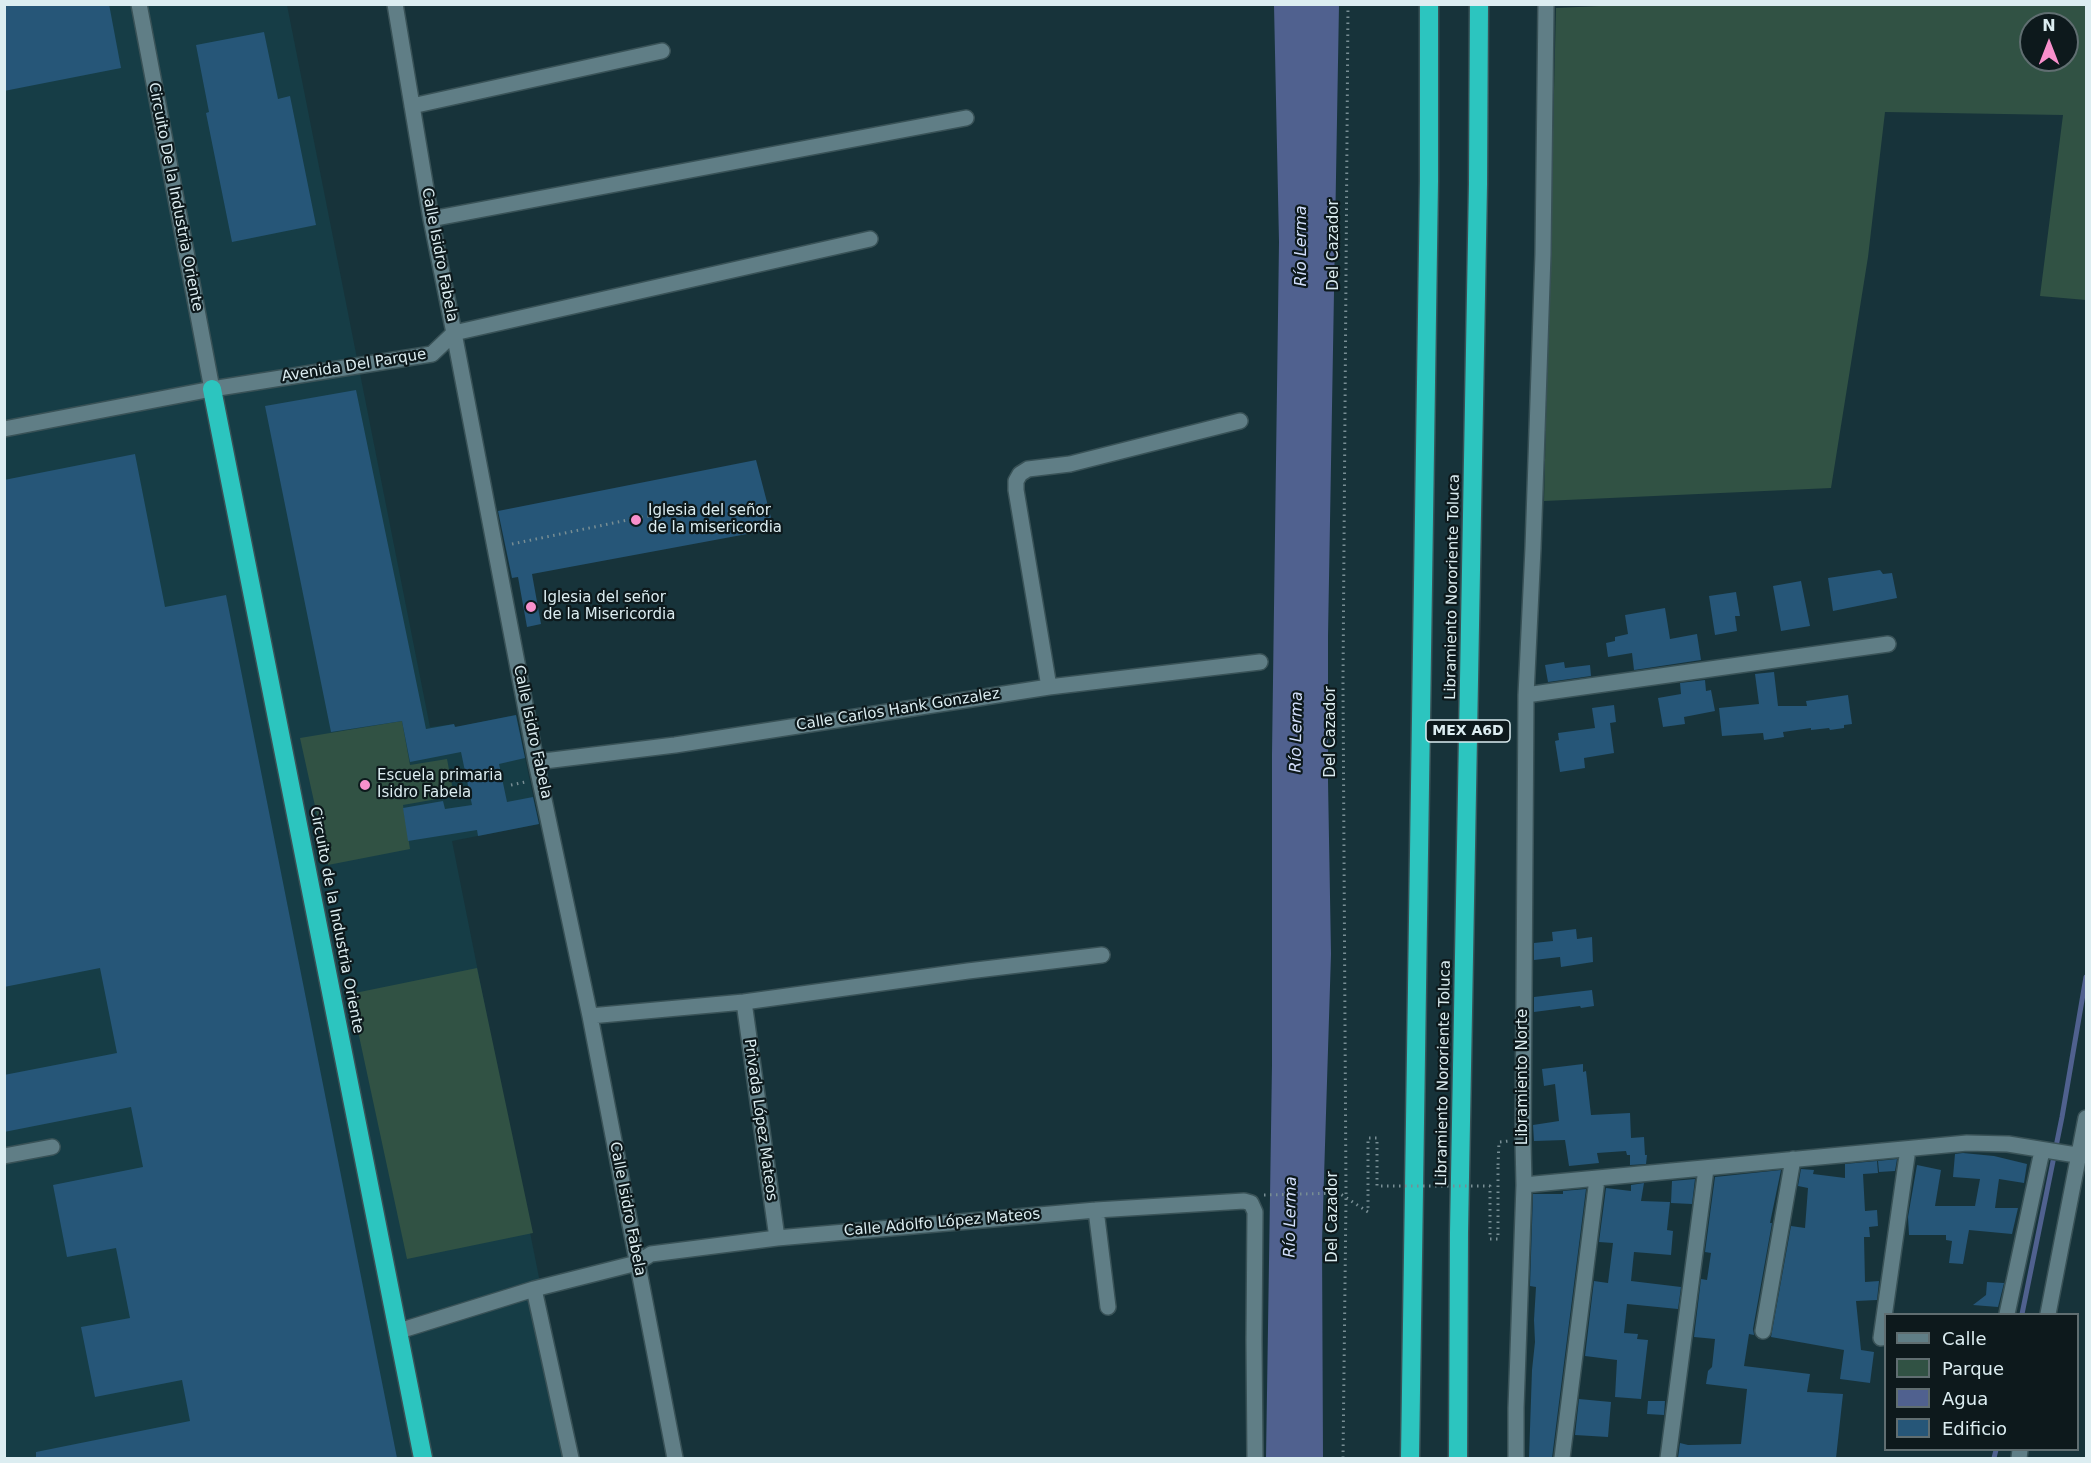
<!DOCTYPE html>
<html>
<head>
<meta charset="utf-8">
<style>
  body { margin:0 }
  #map { position:relative; width:2091px; height:1463px; overflow:hidden; background:#17333a; font-family:"DejaVu Sans",sans-serif }
  canvas { display:block }
  .frame { position:absolute; inset:0; border:6px solid #dcedf1; pointer-events:none }
  .legend { position:absolute; left:1884px; top:1313px; width:195px; height:138px; box-sizing:border-box; background:#0d191c; border:2px solid #606e71; margin:0; padding:8px 10px; list-style:none; font-size:18px; color:#dcedf1 }
  .legend li { display:flex; align-items:center; gap:12px; height:30px }
  .legend b { width:30px; border:2px solid #606e71 }
  .north { position:absolute; left:2019px; top:12px; width:60px; height:60px; box-sizing:border-box; background:#0d191c; border:2px solid #606e71; border-radius:50%; rotate:0deg; font-size:16px; font-weight:700; line-height:24px; text-align:center; color:#dcedf1 }
  .north::after { content:''; display:block; margin:auto; width:21px; height:27px; background:#f890cc; clip-path:polygon(50% 0,100% 100%,50% 72%,0 100%) }
</style>
</head>
<body>
<div id="map">
<canvas width="2091" height="1463"></canvas>
<div class="frame"></div>
<ul class="legend">
<li><b style="height:8px;background:#607e86"></b>Calle</li>
<li><b style="height:16px;background:#315244"></b>Parque</li>
<li><b style="height:16px;background:#50618f"></b>Agua</li>
<li><b style="height:16px;background:#265678"></b>Edificio</li>
</ul>
<div class="north">N</div>
</div>
<script>
const context = document.querySelector('canvas').getContext('2d');
context.lineJoin = 'round';
function fill(path, color) { context.fillStyle = color; context.fill(path, 'evenodd'); }
const poly = rows => new Path2D(rows.map(r => 'M' + r).join(''));
function stroke(path, color, width, dash) { context.strokeStyle = color; context.lineWidth = width; context.lineCap = dash ? 'butt' : 'round'; context.setLineDash(dash || []); context.stroke(path); }
function drawText(font, color, halo, rows, align = 'center') {
  context.font = font + ' "DejaVu Sans",sans-serif'; context.lineWidth = 4.5; context.setLineDash([]); context.textBaseline = 'middle'; context.strokeStyle = halo; context.fillStyle = color; for (const [text, x, y, turn = 0] of rows) {
    context.save(); context.translate(x, y); context.rotate((+turn || 0) * Math.PI / 180); context.textAlign = isNaN(turn) ? turn : align; if (halo) context.strokeText(text, 0, 0); context.fillText(text, 0, 0); context.restore();
  }
}
const built = poly([
  [5,5,287,5,430,727,454,724,456,727,516,715,539,824,452,841,575,1458,5,1458]
]);
const green = poly([
  [1643,4,2086,5,2086,300,2040,296,2063,115,1885,112,1868,257,1831,488,1544,501,1556,8],
  [2031,24,2067,24,2067,60,2031,60],
  [402,721,410,765,447,759,454,796,403,805,410,849,328,865,300,738],
  [477,968,533,1233,407,1259,350,994]
]);
const water = poly([
  [1274,5,1339,5,1328,636,1328,781,1331,954,1322,1241,1323,1458,1266,1458,1272,1065,1272,754,1279,242]
]);
const stream = poly([
  [2022,1314,2062,1117,2086,977],
  [1994,1458,1996,1450]
]);
const building = poly([
  [4,4,109,4,121,68,4,91],
  [264,32,278,99,290,96,316,225,232,242,206,113,209,112,196,45],
  [356,390,426,729,454,724,455,727,516,715,525,758,499,764,507,802,533,797,539,824,478,836,477,830,408,841,403,808,443,801,445,809,472,805,461,752,410,762,402,721,331,732,265,406],
  [135,454,165,607,226,595,397,1458,36,1458,36,1452,190,1421,182,1380,95,1397,81,1327,130,1318,116,1248,67,1257,53,1185,143,1167,131,1107,4,1132,4,1075,117,1053,100,968,4,987,4,480],
  [756,460,774,529,532,574,541,624,527,627,518,577,512,578,498,511],
  [1880,570,1883,574,1892,573,1897,598,1833,611,1828,578],
  [1801,581,1810,626,1781,631,1773,586],
  [1736,592,1740,616,1735,616,1737,631,1715,635,1709,596],
  [1665,608,1670,639,1697,634,1701,660,1634,670,1632,653,1608,657,1606,643,1615,641,1615,637,1628,634,1625,615],
  [1564,662,1565,668,1590,665,1591,676,1548,682,1545,665],
  [1774,672,1778,706,1807,706,1806,701,1848,695,1852,724,1844,725,1844,728,1830,730,1829,728,1811,730,1811,728,1783,732,1784,737,1764,740,1763,733,1722,736,1719,708,1759,704,1755,674],
  [1705,680,1706,691,1711,690,1715,711,1684,717,1685,724,1663,727,1658,698,1681,694,1680,683],
  [1614,705,1616,722,1610,723,1614,753,1584,758,1585,768,1560,772,1555,741,1559,740,1558,733,1595,728,1592,708],
  [1576,929,1577,939,1592,937,1593,962,1561,967,1560,957,1534,960,1534,943,1553,941,1552,932],
  [1592,990,1594,1006,1581,1008,1580,1006,1534,1012,1534,997],
  [1583,1064,1583,1072,1586,1071,1591,1115,1630,1113,1631,1138,1644,1137,1645,1155,1647,1155,1646,1164,1630,1165,1630,1155,1627,1155,1626,1151,1597,1153,1599,1163,1569,1166,1565,1140,1534,1141,1533,1125,1559,1121,1555,1084,1544,1086,1542,1069],
  [1963,1153,1994,1156,2027,1164,2024,1183,1999,1179,1995,1208,2018,1208,2012,1234,1969,1230,1963,1264,1949,1263,1952,1241,1946,1240,1946,1235,1909,1235,1908,1217,1917,1165,1941,1170,1935,1206,1975,1206,1980,1179,1953,1177,1955,1154],
  [1897,1159,1895,1171,1879,1172,1878,1161],
  [1877,1161,1878,1173,1863,1174,1865,1211,1877,1210,1878,1226,1869,1227,1870,1237,1864,1237,1865,1282,1879,1281,1877,1300,1856,1301,1861,1350,1874,1352,1870,1383,1840,1379,1844,1350,1771,1337,1791,1226,1805,1228,1808,1188,1798,1186,1801,1169,1814,1170,1813,1174,1845,1178,1845,1164],
  [1781,1170,1770,1223,1772,1223,1753,1329,1754,1335,1749,1334,1744,1366,1810,1374,1807,1392,1843,1394,1836,1458,1678,1458,1680,1443,1688,1445,1741,1444,1747,1389,1706,1384,1708,1371,1712,1367,1715,1339,1694,1337,1701,1279,1707,1280,1711,1253,1705,1252,1715,1177],
  [1695,1179,1692,1204,1671,1203,1672,1181],
  [1644,1183,1641,1201,1670,1202,1667,1230,1673,1231,1671,1255,1634,1252,1631,1281,1681,1287,1678,1309,1627,1304,1624,1333,1638,1334,1637,1339,1648,1340,1641,1399,1615,1397,1617,1360,1585,1356,1594,1281,1608,1283,1613,1243,1599,1242,1606,1188,1631,1191,1631,1185],
  [1586,1189,1552,1458,1529,1458,1532,1370,1535,1342,1534,1320,1536,1287,1530,1286,1533,1194,1563,1194,1563,1191],
  [1987,1282,2004,1283,1998,1307,1973,1305,1986,1295],
  [1579,1399,1611,1402,1608,1437,1575,1435],
  [1648,1401,1665,1401,1664,1415,1647,1414]
]);
const path = poly([
  [512,544,652,515],
  [511,785,525,782],
  [1498,1165,1499,1142,1509,1141],
  [1264,1195,1339,1193,1368,1212,1368,1191],
  [1343,1458,1346,1197,1343,681,1348,4]
]);
const minor = poly([
  [139,4,212,389],
  [395,4,431,219,454,333,536,762,590,1016,675,1458],
  [412,106,662,51],
  [431,219,966,118],
  [4,429,212,389,432,354,454,333,870,239],
  [1049,687,1016,490,1016,481,1020,474,1028,469,1070,464,1240,421],
  [1526,695,1888,644],
  [536,762,675,745,1049,687,1260,662],
  [744,1002,777,1238],
  [590,1016,744,1002,968,971,1102,955],
  [4,1156,52,1147],
  [1524,1185,1967,1143,2008,1144,2070,1154,2086,1154],
  [1096,1210,1108,1307],
  [534,1289,571,1458],
  [2007,1314,2042,1151],
  [2048,1314,2086,1118],
  [399,1331,534,1289,637,1263,651,1254,777,1238,1096,1210,1244,1201,1251,1203,1255,1212,1254,1340,1255,1458],
  [1763,1331,1793,1159],
  [1881,1338,1908,1149],
  [1516,1458,1516,1408,1524,1185,1523,1141,1526,695,1533,548,1543,254,1546,4],
  [1562,1458,1597,1179],
  [1668,1458,1706,1169],
  [2019,1458,2020,1450]
]);
const highway = poly([
  [212,389,423,1458],
  [1410,1458,1429,181,1429,4],
  [1458,1458,1459,1232,1478,184,1479,4]
]);
const pathBridge = poly([
  [1368,1191,1368,1138,1377,1138,1377,1186,1490,1186,1490,1239,1498,1239,1498,1165]
]);
const markers = [
  [636,520,6,"#f890cc"],
  [531,607,6,"#f890cc"],
  [365,785,6,"#f890cc"]
];
const shields = [
  [1468,731,84]
];
const shieldNames = [
  ["MEX A6D",1468,731]
];
const streetNames = [
  ["Circuito De la Industria Oriente",175,197,79],
  ["Del Cazador",1334,245,-90],
  ["Calle Isidro Fabela",439,255,79],
  ["Avenida Del Parque",354,366,-9],
  ["Libramiento Nororiente Toluca",1453,587,-89],
  ["Calle Carlos Hank Gonzalez",898,710,-9],
  ["Calle Isidro Fabela",532,732,78],
  ["Del Cazador",1331,732,-90],
  ["Circuito de la Industria Oriente",336,920,79],
  ["Libramiento Nororiente Toluca",1444,1073,-89],
  ["Libramiento Norte",1523,1077,-90],
  ["Privada López Mateos",760,1120,82],
  ["Calle Isidro Fabela",627,1209,79],
  ["Del Cazador",1333,1217,-90],
  ["Calle Adolfo López Mateos",942,1223,-5]
];
const poiNames = [
  ["Iglesia del señor",648,511],
  ["de la misericordia",648,528],
  ["Iglesia del señor",543,598],
  ["de la Misericordia",543,615],
  ["Escuela primaria",377,776],
  ["Isidro Fabela",377,793]
];
const waterNames = [
  ["Río Lerma",1302,246,-90],
  ["Río Lerma",1297,732,-89],
  ["Río Lerma",1291,1217,-89]
];
fill(built, '#163d46');
fill(green, '#315244');
fill(water, '#50618f');
stroke(stream, '#50618f', 5);
fill(building, '#265678');
stroke(minor, '#395257', 18);
stroke(highway, '#395257', 21);
stroke(path, '#788e94', 3, [1.5, 4.5]);
stroke(minor, '#607e86', 15);
stroke(highway, '#2cc5bf', 18);
stroke(pathBridge, '#788e94', 3, [1.5, 4.5]);
for (const [x, y, r, color] of markers) { const dot = new Path2D(); dot.arc(x, y, r, 0, 2 * Math.PI); context.fillStyle = color; context.fill(dot); stroke(dot, '#0d191c', 2); }
for (const [x, y, w] of shields) { const box = new Path2D(); box.roundRect(x - w / 2, y - 11, w, 22, 4.5); context.fillStyle = '#0d191c'; context.fill(box); stroke(box, '#dcedf1', 1.5); }
drawText('bold 14px', '#dcedf1', null, shieldNames);
drawText('15px', '#dcedf1', '#0d191c', streetNames);
drawText('15px', '#dcedf1', '#0d191c', poiNames, 'left');
drawText('italic 16px', '#d4e0fd', '#0d191c', waterNames);
</script>
</body>
</html>
